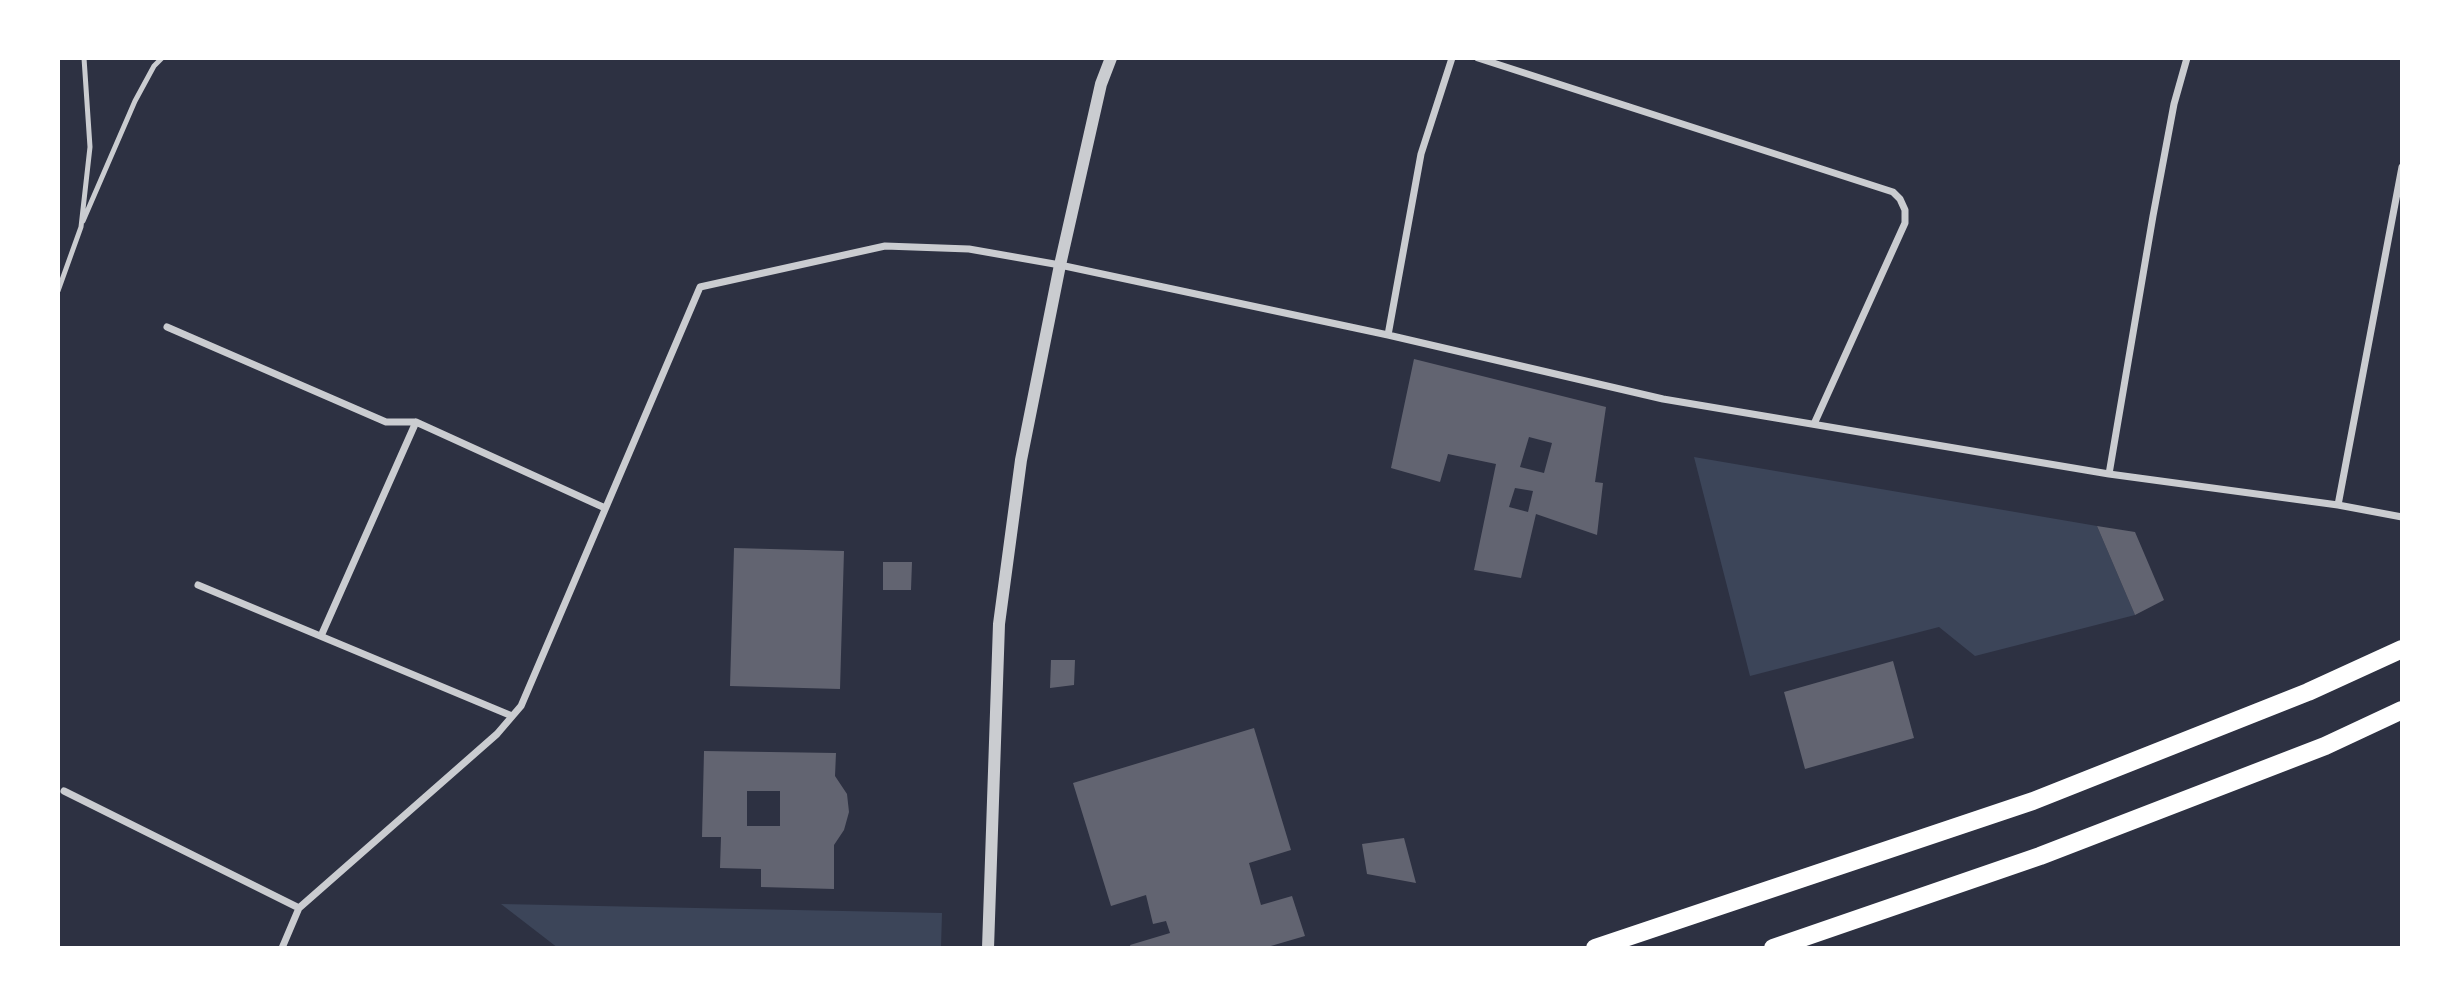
<!DOCTYPE html>
<html>
<head>
<meta charset="utf-8">
<style>
  body { margin:0 }
  #map { position:relative; width:2460px; height:1006px; overflow:hidden; background:#2d3142; font-family:Overpass,sans-serif }
  canvas { display:block }
  .frame { position:absolute; inset:0; border:60px solid #fff; pointer-events:none }
</style>
</head>
<body>
<div id="map">
<canvas width="2460" height="1006"></canvas>
<div class="frame"></div>
</div>
<script>
const context = document.querySelector('canvas').getContext('2d');
context.lineJoin = 'round';
function fill(path, color) { context.fillStyle = color; context.fill(path, 'evenodd'); }
const poly = rows => new Path2D(rows.map(r => 'M' + r).join(''));
function stroke(path, color, width, dash) { context.strokeStyle = color; context.lineWidth = width; context.lineCap = dash ? 'butt' : 'round'; context.setLineDash(dash || []); context.stroke(path); }
const green = poly([
  [1694,457,2097,526,2135,615,1975,656,1939,627,1750,676],
  [501,904,942,913,941,948,558,948]
]);
const building = poly([
  [1414,359,1606,407,1595,482,1603,483,1597,535,1536,514,1521,578,1474,570,1496,464,1448,454,1440,482,1391,468],
  [1529,437,1552,443,1544,473,1520,467],
  [1515,488,1533,491,1528,512,1509,507],
  [2097,526,2135,532,2164,600,2135,615],
  [734,548,844,551,840,689,730,686],
  [883,562,912,562,911,590,883,590],
  [1051,660,1075,660,1074,685,1050,688],
  [1893,661,1914,738,1805,769,1784,692],
  [1254,728,1291,850,1249,863,1261,905,1292,896,1305,936,1264,948,1131,948,1130,945,1170,933,1166,921,1153,924,1146,895,1111,906,1073,783],
  [704,751,836,753,835,776,847,794,849,812,844,830,834,845,834,889,761,887,761,869,720,868,721,837,702,837],
  [747,791,780,791,780,826,747,826],
  [1404,838,1416,883,1367,874,1362,844]
]);
const service = poly([
  [83,221,135,101,154,66,162,58],
  [58,291,81,227,90,147,84,58]
]);
const minor = poly([
  [1478,58,1893,192,1900,199,1905,210,1905,223,1814,424],
  [167,327,386,422,416,422,605,508],
  [1388,335,1421,154,1452,58],
  [2109,474,2153,216,2174,104,2187,58],
  [2338,505,2402,167],
  [198,585,512,716],
  [321,636,416,422],
  [64,791,299,908],
  [282,948,299,908,497,734,521,706,700,287,885,246,969,249,1060,265,1388,335,1663,399,2109,474,2338,505,2402,517]
]);
const tertiary = poly([
  [988,948,999,624,1021,460,1060,265,1101,84,1111,58]
]);
const primary = poly([
  [1595,948,2033,801,2308,692,2402,649],
  [1773,948,2040,856,2325,746,2402,710]
]);
fill(green, '#3c4559');
fill(building, '#626471');
stroke(service, '#caccd0', 5);
stroke(minor, '#caccd0', 7);
stroke(tertiary, '#caccd0', 12);
stroke(primary, '#fff', 18);
</script>
</body>
</html>
